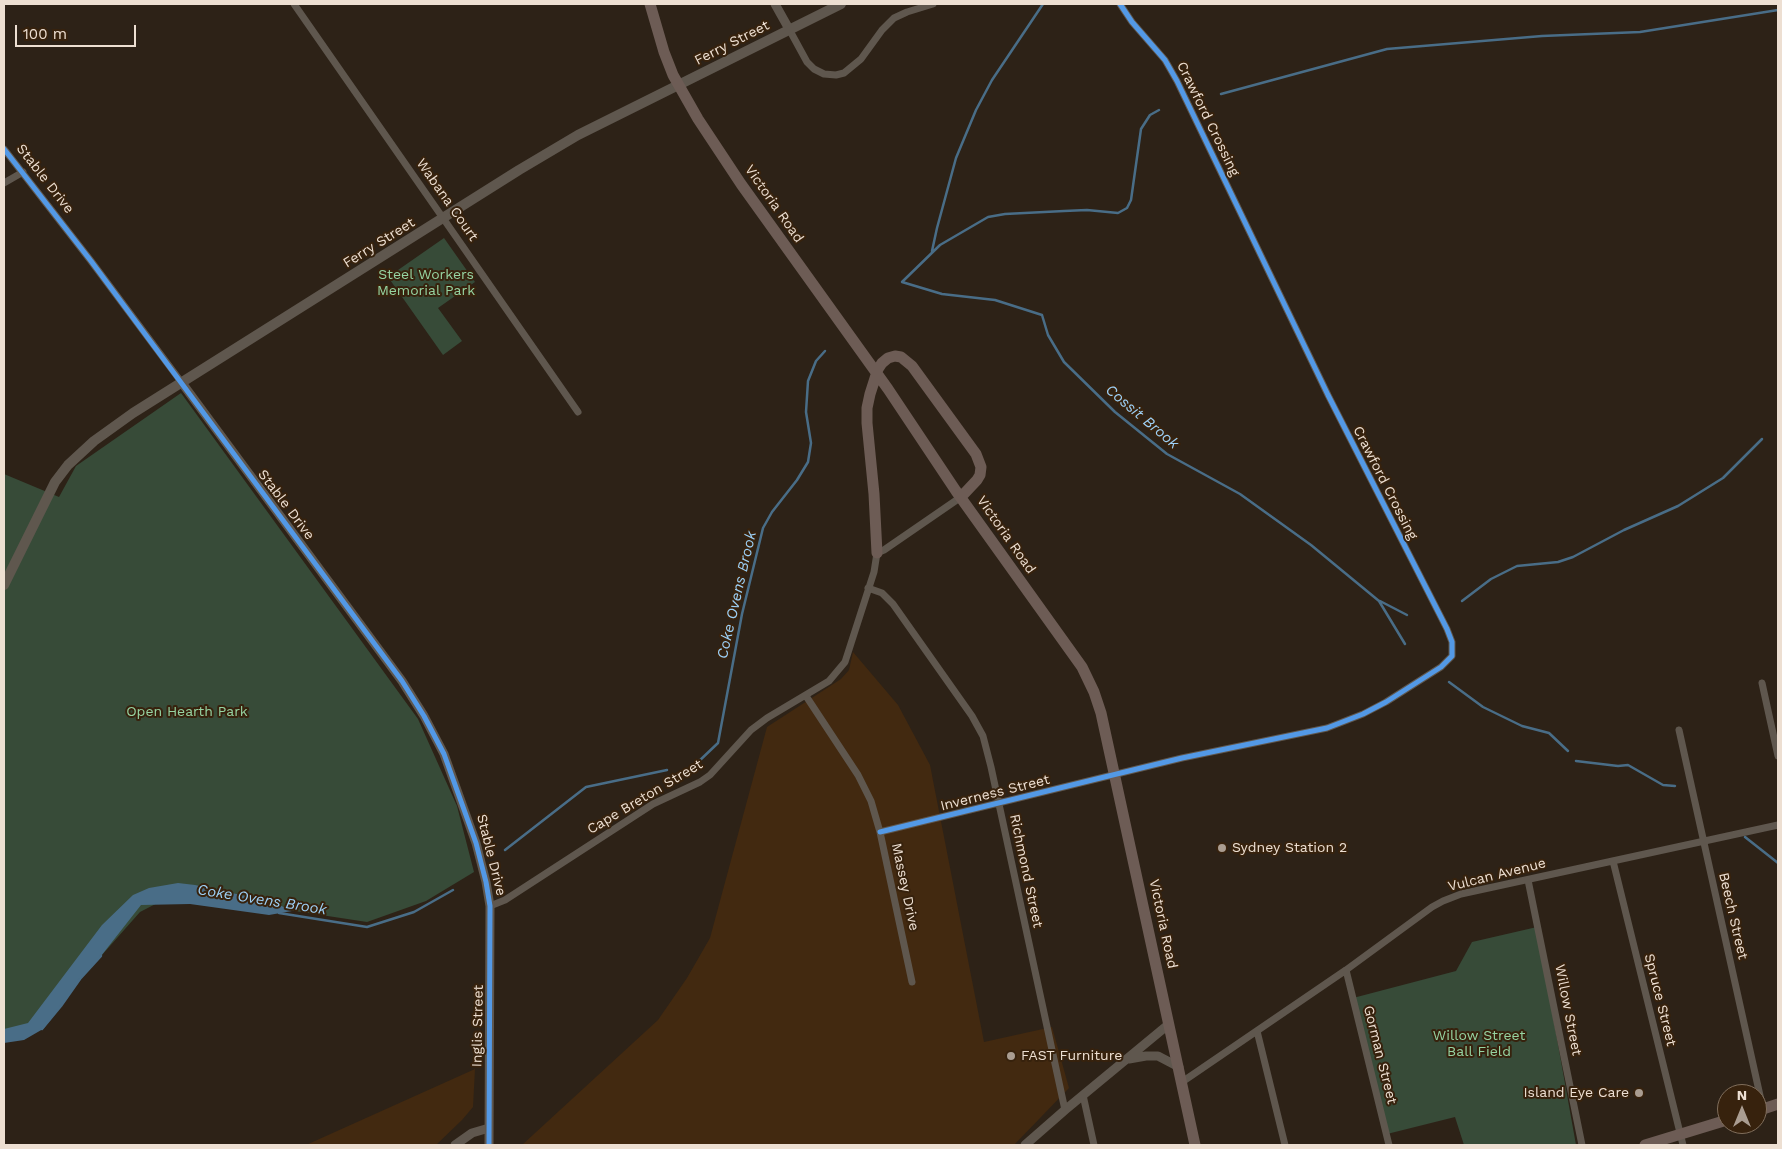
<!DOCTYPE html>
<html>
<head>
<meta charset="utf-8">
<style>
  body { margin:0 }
  #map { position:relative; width:1782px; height:1149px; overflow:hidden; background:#2d2217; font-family:"Work Sans",sans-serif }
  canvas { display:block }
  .frame { position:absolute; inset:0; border:5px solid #eddfd2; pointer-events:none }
  .north { position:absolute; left:1717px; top:1084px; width:50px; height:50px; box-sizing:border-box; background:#37220d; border:1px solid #806e5c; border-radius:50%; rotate:0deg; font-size:14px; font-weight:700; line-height:20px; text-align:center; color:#eddfd2 }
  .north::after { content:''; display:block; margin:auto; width:18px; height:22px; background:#aa9d91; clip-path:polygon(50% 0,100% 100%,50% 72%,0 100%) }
  .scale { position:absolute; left:15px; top:25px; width:121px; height:22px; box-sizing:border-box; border:2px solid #eddfd2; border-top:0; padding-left:6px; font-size:15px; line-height:18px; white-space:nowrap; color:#eddfd2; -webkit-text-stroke:4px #37220d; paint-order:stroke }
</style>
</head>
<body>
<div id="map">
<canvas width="1782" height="1149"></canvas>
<div class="frame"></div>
<div class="north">N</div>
<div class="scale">100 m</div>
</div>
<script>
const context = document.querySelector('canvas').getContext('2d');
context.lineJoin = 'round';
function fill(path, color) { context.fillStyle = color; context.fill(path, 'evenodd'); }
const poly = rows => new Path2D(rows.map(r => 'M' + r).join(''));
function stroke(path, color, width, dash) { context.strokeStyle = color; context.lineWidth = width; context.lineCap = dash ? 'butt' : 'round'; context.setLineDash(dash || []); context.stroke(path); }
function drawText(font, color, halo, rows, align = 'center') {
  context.font = font + ' "Work Sans",sans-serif'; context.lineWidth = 4; context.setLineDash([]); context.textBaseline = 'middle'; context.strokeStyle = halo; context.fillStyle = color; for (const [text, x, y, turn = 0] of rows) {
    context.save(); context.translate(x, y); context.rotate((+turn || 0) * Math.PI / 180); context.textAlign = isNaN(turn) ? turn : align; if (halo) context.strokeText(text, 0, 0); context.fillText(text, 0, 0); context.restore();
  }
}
const built = poly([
  [853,652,898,705,930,765,984,1042,1052,1027,1069,1088,1014,1145,522,1145,658,1020,687,978,710,938,767,727,841,679,849,670],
  [475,1069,473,1107,462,1120,436,1145,306,1145]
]);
const green = poly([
  [444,238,475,282,438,308,462,341,443,355,388,277],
  [181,393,418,719,457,806,474,872,426,901,367,922,190,895,171,896,140,912,41,1024,4,1032,4,474,59,497,76,466],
  [1537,927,1576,1145,1464,1145,1455,1117,1387,1134,1353,998,1456,971,1472,942]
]);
const water = poly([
  [178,883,195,885,273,902,292,911,269,915,190,904,141,905,101,956,80,979,61,1006,43,1029,24,1040,4,1043,4,1029,28,1023,102,925,133,895,149,888]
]);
const stream = poly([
  [1221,94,1387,49,1542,36,1640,32,1778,10],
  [1159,110,1150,115,1141,129,1131,200,1127,208,1118,213,1087,210,1064,211,1005,214,988,217,940,245,902,282,942,294,995,300,1042,315,1048,335,1064,362,1115,412,1167,454,1240,494,1311,545,1379,601,1405,644],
  [932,251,937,228,956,158,976,110,992,80,1043,4],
  [1380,601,1407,615],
  [1462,601,1491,579,1517,566,1558,562,1573,557,1624,530,1678,506,1723,478,1762,439],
  [1449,682,1483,707,1522,726,1549,733,1568,751],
  [1576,761,1618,766,1628,765,1663,785,1675,786],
  [697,763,718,743,742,614,763,528,772,512,797,480,808,462,811,443,806,412,808,381,816,361,825,351],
  [1745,837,1778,863],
  [505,850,586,787,667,770],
  [279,913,367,927,414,912,453,890],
  [42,1029,61,1006,80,979,101,956]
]);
const minor = poly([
  [294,4,578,412],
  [789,29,807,62,814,69,824,74,836,75,844,73,861,59,882,30,894,18,907,12,933,4],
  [4,149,91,261,182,383],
  [4,183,23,172],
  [868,588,882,593,893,604,972,716,983,736,991,767,1065,1110],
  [1762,683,1778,756],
  [806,696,858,775,871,801,880,832,912,982],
  [1679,730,1763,1109],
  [880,832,1182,758,1327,728,1363,714,1386,702,1441,667,1452,656,1452,642,1447,629,1328,395,1177,81,1165,60,1132,22,1120,4],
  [1613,861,1683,1145],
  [1528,880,1582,1145],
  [490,906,505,900,653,804,700,782,710,775,751,730,767,718,829,681,845,662,874,572,877,553,884,550,961,497],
  [1346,970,1389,1145],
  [1257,1031,1285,1145],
  [1182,1082,1346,970,1432,907,1443,901,1461,894,1778,825],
  [1083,1095,1094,1145]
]);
const tertiary = poly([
  [775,4,789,29],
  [182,383,402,681,424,716,444,754,476,843,486,882,490,906,489,1145],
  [1129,1059,1146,1056,1158,1056,1179,1067],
  [455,1145,472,1133,489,1128],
  [1025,1145,1065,1110,1169,1024]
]);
const secondary = poly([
  [4,585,55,482,68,465,94,441,133,413,519,170,578,135,841,4]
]);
const primary = poly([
  [650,4,664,52,673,75,698,119,741,184,888,389,956,491,1082,667,1094,692,1101,713,1195,1145],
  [877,553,874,494,867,423,867,408,870,394,878,369,882,363,888,358,895,356,901,357,912,366,976,454,981,467,980,475,977,480,961,497],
  [1757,1111,1778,1104],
  [1645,1145,1727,1120]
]);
const cycleway = poly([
  [4,149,91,261,402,681,424,716,444,754,476,843,486,882,490,906,489,1145],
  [880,832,1182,758,1327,728,1363,714,1386,702,1441,667,1452,656,1452,642,1447,629,1328,395,1177,81,1165,60,1132,22,1120,4]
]);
const markers = [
  [1222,848,5,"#aa9d91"],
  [1011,1056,5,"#aa9d91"],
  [1639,1093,5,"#aa9d91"]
];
const streetNames = [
  ["Ferry Street",732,43,-27],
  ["Crawford Crossing",1208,119,64],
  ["Stable Drive",45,179,52],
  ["Wabana Court",447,200,55],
  ["Victoria Road",774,204,55],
  ["Ferry Street",379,243,-32],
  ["Crawford Crossing",1385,483,63],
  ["Stable Drive",286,505,53],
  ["Victoria Road",1006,535,55],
  ["Inverness Street",995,793,-14],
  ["Cape Breton Street",645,797,-31],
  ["Stable Drive",491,855,76],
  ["Richmond Street",1026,871,78],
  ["Vulcan Avenue",1497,875,-14],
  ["Massey Drive",905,887,78],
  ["Beech Street",1733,916,77],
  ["Victoria Road",1163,924,78],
  ["Spruce Street",1660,1000,76],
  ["Willow Street",1568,1010,79],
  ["Inglis Street",478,1026,-89],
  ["Gorman Street",1380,1055,76]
];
const parkNames = [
  ["Steel Workers",426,275],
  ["Memorial Park",426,291],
  ["Open Hearth Park",187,712],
  ["Willow Street",1479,1036],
  ["Ball Field",1479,1052]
];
const poiNames = [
  ["Sydney Station 2",1232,848],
  ["FAST Furniture",1021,1056],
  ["Island Eye Care",1629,1093,"right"]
];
const waterNames = [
  ["Cossit Brook",1142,417,40],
  ["Coke Ovens Brook",737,595,-77],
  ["Coke Ovens Brook",262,900,9]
];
fill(built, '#422910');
fill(green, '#374b38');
fill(water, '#496d87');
stroke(stream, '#496d87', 2.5);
stroke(minor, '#5f574e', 7);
stroke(tertiary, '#5f574e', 9);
stroke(secondary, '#5f574e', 10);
stroke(primary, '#6d5c55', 11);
stroke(cycleway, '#5399e6', 5);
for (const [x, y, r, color] of markers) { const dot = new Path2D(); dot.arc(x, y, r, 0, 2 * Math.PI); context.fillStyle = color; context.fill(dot); stroke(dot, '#37220d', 2); }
drawText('14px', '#eddfd2', '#37220d', streetNames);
drawText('14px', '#96d4a2', '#37220d', parkNames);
drawText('14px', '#eddfd2', '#37220d', poiNames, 'left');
drawText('italic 15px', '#9dd0f6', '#37220d', waterNames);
</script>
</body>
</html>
